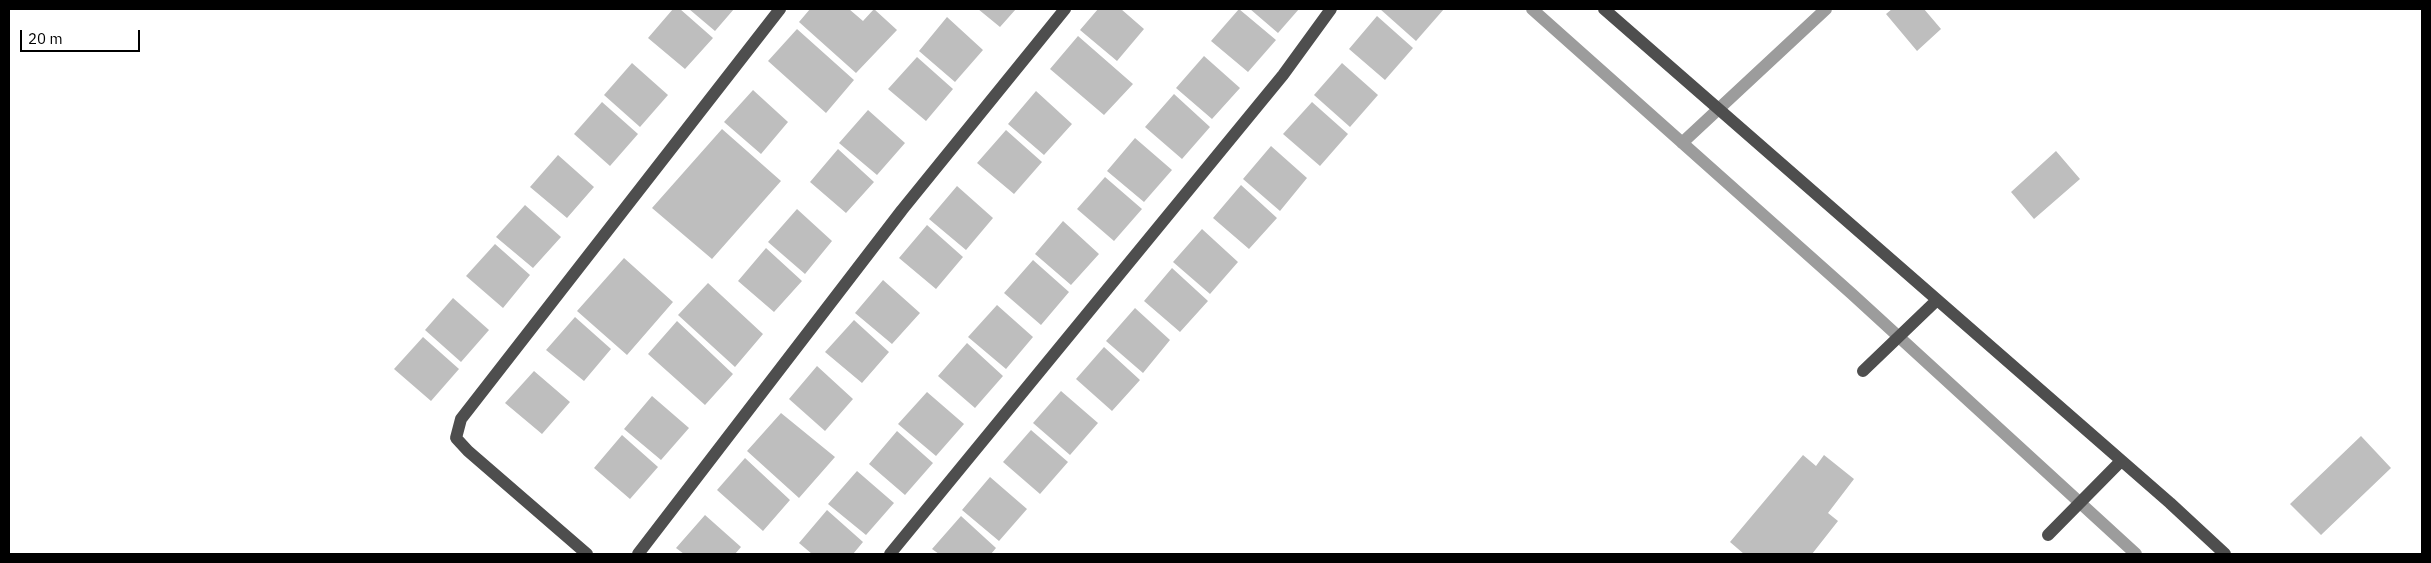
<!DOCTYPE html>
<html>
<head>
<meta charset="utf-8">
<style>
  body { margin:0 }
  #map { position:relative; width:2431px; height:563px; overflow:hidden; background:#fff; font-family:"IBM Plex Sans",sans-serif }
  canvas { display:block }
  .frame { position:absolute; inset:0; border:10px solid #000; pointer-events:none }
  .scale { position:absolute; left:20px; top:30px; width:120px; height:22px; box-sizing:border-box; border:2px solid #000; border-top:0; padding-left:6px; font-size:15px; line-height:18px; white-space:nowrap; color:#000; -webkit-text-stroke:4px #fff; paint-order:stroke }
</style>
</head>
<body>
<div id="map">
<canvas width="2431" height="563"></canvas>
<div class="frame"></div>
<div class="scale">20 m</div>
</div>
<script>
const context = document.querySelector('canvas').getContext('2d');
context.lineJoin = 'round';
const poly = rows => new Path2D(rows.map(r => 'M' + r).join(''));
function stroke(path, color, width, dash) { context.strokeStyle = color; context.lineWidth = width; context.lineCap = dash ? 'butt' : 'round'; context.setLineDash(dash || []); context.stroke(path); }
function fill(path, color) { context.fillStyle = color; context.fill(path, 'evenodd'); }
const stream = poly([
  [1532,9,1852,294,2136,554],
  [1682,143,1826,9]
]);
const building = poly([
  [673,9,680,9,713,38,685,69,648,38],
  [689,9,734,9,715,31],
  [810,9,849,9,863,21,874,9,897,30,856,73,799,22],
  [978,9,1016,9,1000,27],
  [1098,9,1121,9,1144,29,1117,61,1080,30],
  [1239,9,1276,40,1248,72,1211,41],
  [1250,9,1299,9,1278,33],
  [1380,9,1444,9,1416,41],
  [1892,9,1924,9,1941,29,1917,51,1886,14],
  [1377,16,1413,48,1385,80,1349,49],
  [947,17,983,50,955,82,919,51],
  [797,29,854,80,826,113,768,61],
  [1078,36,1133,84,1104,115,1050,69],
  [1204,56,1240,88,1212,119,1176,88],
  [917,57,953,89,926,121,888,89],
  [632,63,668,95,640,127,604,95],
  [1342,63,1378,95,1350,127,1314,95],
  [753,90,788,122,761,154,724,122],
  [1036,91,1072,124,1044,155,1008,124],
  [1174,94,1210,127,1182,159,1145,127],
  [602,102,638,134,610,166,574,134],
  [1312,102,1348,134,1320,166,1283,134],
  [868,110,905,143,877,175,839,143],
  [722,129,781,181,712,259,652,208],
  [1006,130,1042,162,1014,194,977,163],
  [1135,138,1172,170,1144,202,1107,171],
  [1271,146,1307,178,1280,211,1243,179],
  [838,149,874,182,846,213,810,182],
  [2056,151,2080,179,2034,219,2011,192],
  [558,155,594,187,567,218,530,187],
  [1105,177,1142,209,1114,241,1077,209],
  [1241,185,1277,218,1249,249,1213,218],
  [957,186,993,218,966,250,929,219],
  [525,205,561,237,533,268,496,237],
  [797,209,832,241,805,274,768,242],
  [1063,221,1099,254,1071,285,1035,254],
  [927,225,963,257,936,289,899,258],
  [1202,229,1238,262,1210,294,1173,262],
  [495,244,530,275,503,308,466,276],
  [766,248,802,281,774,312,738,281],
  [624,258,673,302,627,355,577,311],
  [1033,260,1069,292,1041,325,1004,293],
  [1172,268,1208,301,1180,332,1144,301],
  [883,280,920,313,892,344,855,313],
  [708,283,763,334,735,367,678,315],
  [453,298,489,330,461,362,425,330],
  [997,305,1033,337,1006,369,968,337],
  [1135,308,1170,340,1143,373,1106,341],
  [575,317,611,349,584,381,546,350],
  [854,320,889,352,862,383,825,352],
  [677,321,733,374,705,405,648,354],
  [423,337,459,369,431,401,394,369],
  [967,343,1003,376,975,408,938,376],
  [1104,347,1140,380,1112,411,1076,379],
  [817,366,853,399,825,431,789,399],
  [534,371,570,402,542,434,505,403],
  [1061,391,1098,423,1070,455,1033,423],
  [927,392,964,424,936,456,898,424],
  [652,396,689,428,661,460,624,429],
  [781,413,835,457,799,498,747,451],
  [1031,430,1068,462,1040,494,1003,462],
  [897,431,933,463,905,495,869,464],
  [622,435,658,467,630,499,594,468],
  [2361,436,2391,468,2321,535,2290,504],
  [1803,455,1816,466,1824,455,1854,479,1828,513,1838,521,1812,554,1744,554,1730,542],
  [745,458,790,500,763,531,717,490],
  [857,471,894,503,866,535,828,504],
  [990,477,1027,509,999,541,962,510],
  [827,510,863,542,853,554,812,554,799,543],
  [705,515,741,547,735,554,684,554,676,548],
  [961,516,996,548,991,554,939,554,932,549]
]);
const minor = poly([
  [1604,9,2170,503,2225,554],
  [1863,371,1937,300],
  [2048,535,2121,461],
  [587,554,468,451,456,438,461,419,780,9],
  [638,554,902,210,1065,9],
  [890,554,1283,75,1331,9]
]);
stroke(stream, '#9c9c9c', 12);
fill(building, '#bebebe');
stroke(minor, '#4e4e4e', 12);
</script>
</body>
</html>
